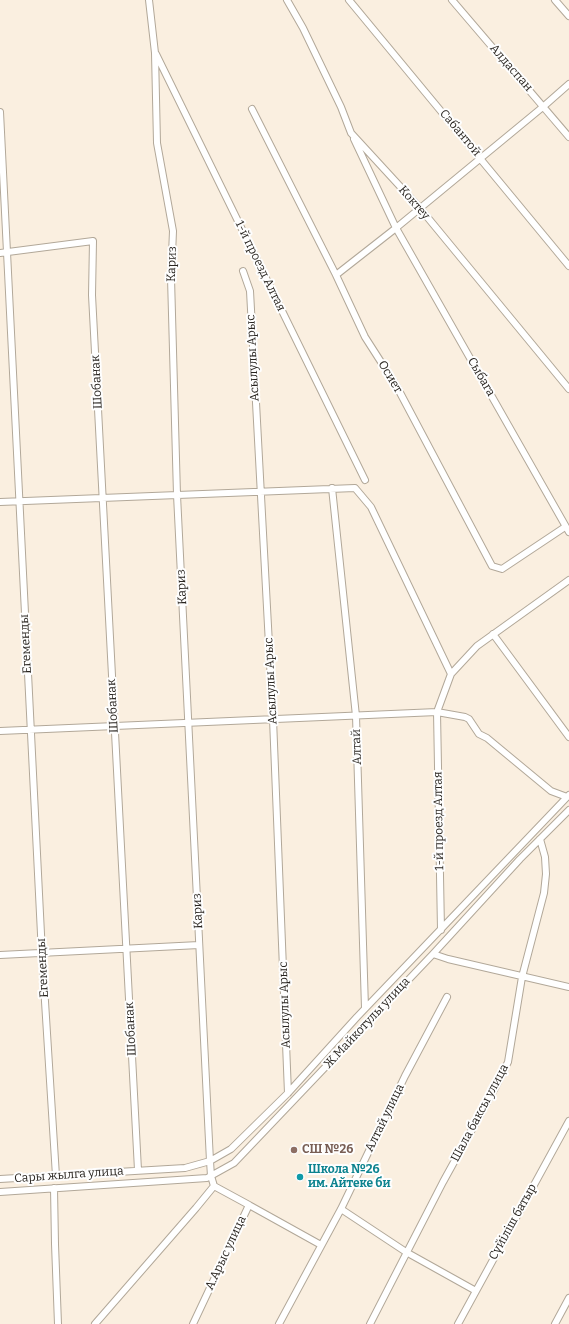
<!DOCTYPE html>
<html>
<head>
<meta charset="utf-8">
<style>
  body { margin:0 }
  canvas { display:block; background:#faefe0 }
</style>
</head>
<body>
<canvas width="569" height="1324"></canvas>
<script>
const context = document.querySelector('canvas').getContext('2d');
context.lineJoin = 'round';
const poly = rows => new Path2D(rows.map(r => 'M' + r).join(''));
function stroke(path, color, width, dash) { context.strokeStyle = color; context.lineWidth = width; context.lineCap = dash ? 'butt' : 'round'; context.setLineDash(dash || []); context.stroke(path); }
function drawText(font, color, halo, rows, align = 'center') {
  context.font = font + ' Bitter,serif'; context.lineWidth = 4; context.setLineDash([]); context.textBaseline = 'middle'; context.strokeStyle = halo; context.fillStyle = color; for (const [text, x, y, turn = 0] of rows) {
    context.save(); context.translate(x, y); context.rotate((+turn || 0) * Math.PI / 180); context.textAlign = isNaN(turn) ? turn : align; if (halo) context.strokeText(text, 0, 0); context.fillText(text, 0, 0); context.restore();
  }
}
const minor = poly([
  [149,0,155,53,157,143,173,231,171,278,177,495,210,1161,211,1176,214,1186,249,1205,193,1324],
  [287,0,303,28,341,107,351,133,419,207,569,389],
  [349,0,569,266],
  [452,0,569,137],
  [555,0,569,16],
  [156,54,365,480],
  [252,109,336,275,365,337,397,387,492,566,502,569,565,527],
  [0,112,42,954,56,1176],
  [354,139,396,228,569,532],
  [0,253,93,241,92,295,138,1170],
  [243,271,250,291,273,719,288,1093],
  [336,275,396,228,544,106,569,84],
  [332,488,356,716,365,1008],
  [0,502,355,488,371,507,451,674],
  [493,634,569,737],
  [0,731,437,712,465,717,469,719,479,734,487,738,551,791,567,797],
  [441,930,437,712,451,674,477,646,569,580],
  [433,954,448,959,569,987],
  [0,955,199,945],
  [0,1179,185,1168,210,1161,231,1149,288,1093,357,1017,569,795],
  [54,1188,55,1244,58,1324],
  [0,1192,207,1178,234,1163,433,954,520,859,569,810],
  [249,1205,321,1245],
  [341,1209,406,1252,476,1291],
  [95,1324,196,1208,214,1186],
  [279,1324,341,1209,405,1076,447,997],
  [370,1324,443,1182,496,1086,508,1062,522,977,544,893,546,874,545,857,540,839],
  [458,1324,569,1121],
  [555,1324,569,1298]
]);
const markers = [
  [294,1150,4,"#8d6e63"],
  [300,1177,4,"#0f9aa8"]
];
const streetNames = [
  ["Алдаспан",511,68,49],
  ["Сабантой",460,133,50],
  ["Коктеу",414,203,49],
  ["Кариз",172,264,-88],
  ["1-й проезд Алтая",260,266,64],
  ["Асылулы Арыс",253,358,-93],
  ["Осиет",390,377,59],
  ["Сыбага",481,377,60],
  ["Шобанак",97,382,-93],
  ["Кариз",182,587,-93],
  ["Егеменды",26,644,-93],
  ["Асылулы Арыс",271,681,-93],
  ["Шобанак",113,706,-93],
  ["Алтай",357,747,-92],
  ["1-й проезд Алтая",439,821,-91],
  ["Кариз",198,911,-93],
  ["Егеменды",43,968,-93],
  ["Асылулы Арыс",285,1005,-92],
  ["Ж.Майкотулы улица",367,1023,-47],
  ["Шобанак",131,1029,-93],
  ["Шала баксы улица",480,1113,-62],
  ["Алтай улица",385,1118,-64],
  ["Сары жылга улица",69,1175,-4],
  ["Сүйіліш батыр",513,1222,-61],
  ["А.Арыс улица",226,1253,-65]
];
const educationNames = [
  ["СШ №26",302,1150]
];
const cultureNames = [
  ["Школа №26",308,1170],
  ["им. Айтеке би",308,1184]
];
stroke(minor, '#b2a899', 8);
stroke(minor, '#fff', 6);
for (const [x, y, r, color] of markers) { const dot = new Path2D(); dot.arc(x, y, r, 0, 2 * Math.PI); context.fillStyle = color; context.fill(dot); stroke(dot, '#fefefe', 1.5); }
drawText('12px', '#292520', '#fefefe', streetNames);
drawText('bold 12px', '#785e54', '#fefefe', educationNames, 'left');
drawText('bold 12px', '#0d838f', '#fefefe', cultureNames, 'left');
</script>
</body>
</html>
